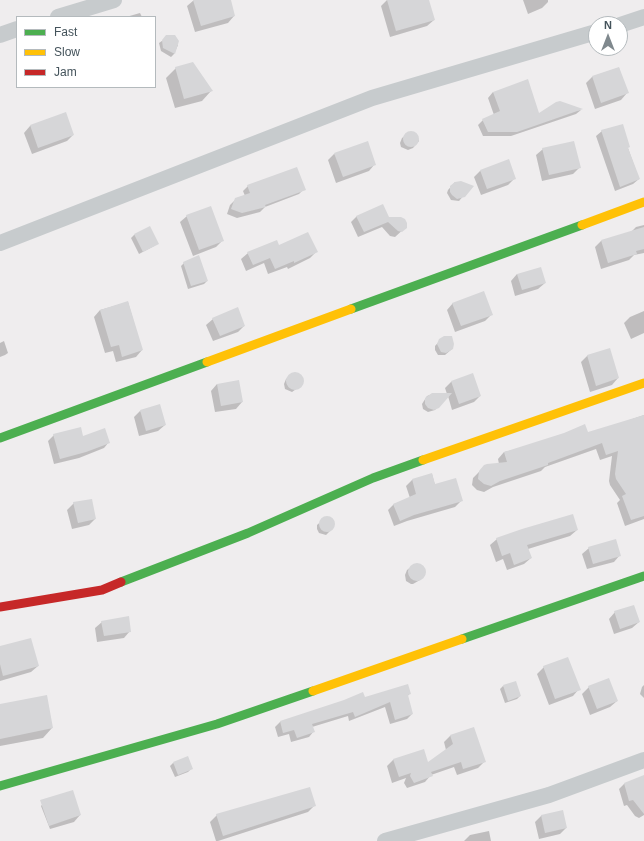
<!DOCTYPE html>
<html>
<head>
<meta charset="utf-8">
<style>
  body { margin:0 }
  #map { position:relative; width:644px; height:841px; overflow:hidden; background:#efedee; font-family:Arial,sans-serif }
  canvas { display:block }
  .legend { position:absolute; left:16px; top:16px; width:140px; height:72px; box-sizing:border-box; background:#fff; border:1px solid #b4babd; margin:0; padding:5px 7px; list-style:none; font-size:12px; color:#44535b }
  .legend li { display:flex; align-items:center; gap:8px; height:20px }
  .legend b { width:20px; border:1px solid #b4babd }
  .north { position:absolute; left:588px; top:16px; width:40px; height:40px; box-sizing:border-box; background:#fff; border:1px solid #b4babd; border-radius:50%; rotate:0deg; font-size:11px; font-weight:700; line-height:16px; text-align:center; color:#44535b }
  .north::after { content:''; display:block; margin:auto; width:14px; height:18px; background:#80898e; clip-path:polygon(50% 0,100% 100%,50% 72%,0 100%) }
</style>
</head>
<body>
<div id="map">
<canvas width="644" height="841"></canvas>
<ul class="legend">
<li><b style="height:5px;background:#4caf50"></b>Fast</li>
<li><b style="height:5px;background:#ffc107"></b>Slow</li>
<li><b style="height:5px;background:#c62828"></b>Jam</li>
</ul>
<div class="north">N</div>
</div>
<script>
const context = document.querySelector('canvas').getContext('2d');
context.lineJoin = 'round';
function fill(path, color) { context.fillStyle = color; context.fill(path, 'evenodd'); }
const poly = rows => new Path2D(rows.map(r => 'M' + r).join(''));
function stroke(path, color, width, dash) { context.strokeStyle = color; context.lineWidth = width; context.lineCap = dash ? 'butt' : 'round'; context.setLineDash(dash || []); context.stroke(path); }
const shadow = poly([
  [194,0,229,0,234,16,228,23,195,32,187,6],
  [387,0,428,0,434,20,427,26,390,37,381,6],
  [523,0,548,0,548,2,542,8,528,14],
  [140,13,142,17,126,17],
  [169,36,178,45,174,54,171,57,161,51,159,43],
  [176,68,211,91,202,101,175,108,166,78],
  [619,68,627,93,621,100,595,109,586,83,592,77],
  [493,92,539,114,581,110,576,114,511,136,483,136,478,125,483,120,494,115,488,98],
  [65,113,73,135,67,141,32,154,24,133,30,126],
  [602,131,628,148,639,179,633,184,615,191,596,136],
  [410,132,415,133,419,141,413,148,408,150,401,147,400,143,402,138],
  [543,149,580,167,573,174,542,181,536,155],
  [334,154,375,164,369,171,336,183,328,160],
  [480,171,515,178,508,185,481,195,474,177],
  [455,182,472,186,459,201,451,200,447,193,448,190],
  [248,186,304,189,299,194,265,207,260,212,237,218,227,214,230,205,236,199,245,196,243,191],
  [187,216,223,240,216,247,193,256,180,222],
  [357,216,388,218,406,227,395,237,390,236,382,227,358,237,351,222],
  [644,225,644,253,634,255,629,260,601,269,595,247,601,241,631,232,636,227],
  [149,228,157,243,154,246,139,254,131,238,134,235],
  [279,247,316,252,310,258,288,269,287,267,268,274,264,263,246,271,241,259,248,253],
  [184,263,207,281,204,284,188,289,181,266],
  [517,274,545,283,538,289,515,296,511,281],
  [128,302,142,350,136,357,116,362,113,351,105,353,94,317,100,310],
  [453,303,492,314,485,321,455,332,447,310],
  [644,311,644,333,631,339,624,323,630,317],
  [213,319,244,326,238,332,213,341,206,325],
  [442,338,452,349,445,355,438,355,435,350,435,346],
  [4,341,8,353,5,355,0,357,0,343],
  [588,355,618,378,612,385,590,392,581,362],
  [294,374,299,374,303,380,302,385,292,392,285,389,284,384,286,379],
  [472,374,480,396,474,402,452,410,448,396,435,410,428,412,423,409,422,404,427,396,432,394,447,394,445,388,451,382],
  [217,384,242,402,236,409,215,412,211,391],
  [140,411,165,425,158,431,139,436,134,417],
  [644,415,644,519,625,526,617,503,620,500,610,485,609,481,612,456,600,460,596,449,545,467,541,471,493,487,484,492,477,490,472,485,473,478,478,473,484,466,499,464,498,459,504,452,588,434],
  [54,435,83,437,109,442,104,448,79,458,54,464,48,441],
  [432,474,435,485,461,501,455,507,407,521,394,526,388,510,394,504,410,498,406,486,412,480],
  [74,503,95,519,89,525,72,529,67,510],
  [326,517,332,520,334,524,333,528,326,535,319,533,317,529,317,525],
  [577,530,570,536,528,549,531,558,524,564,507,570,503,559,496,562,490,545,497,539],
  [589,548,620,555,614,562,587,569,582,554],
  [415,564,420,565,425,571,424,576,420,580,413,584,411,584,406,581,405,575,407,570],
  [615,612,639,622,632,628,614,634,609,619],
  [102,622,130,631,124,638,97,642,95,628],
  [0,647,38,666,31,672,0,681],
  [544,667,579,689,573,696,549,705,537,674],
  [644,685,644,698,640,694,642,687],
  [503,686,520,696,517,699,505,703,500,689],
  [589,687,617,701,610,707,590,715,582,694],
  [410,693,407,697,412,714,407,719,390,724,385,707,349,721,348,716,312,727,314,731,309,737,291,742,289,734,278,737,275,727,280,722,345,701],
  [0,705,52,728,43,738,0,746],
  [473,728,485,761,478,768,457,775,454,767,431,775,425,782,407,788,404,783,406,778,392,783,387,766,393,760,423,750,427,764,446,750,444,742,450,736],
  [173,763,191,769,188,772,175,777,170,766],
  [644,776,644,815,639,818,635,816,627,805,624,806,619,789,624,784],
  [47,799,80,815,74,822,50,829,41,806],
  [314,806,308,812,218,841,216,841,210,822,217,815],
  [542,815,566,828,560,834,539,839,535,822],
  [489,831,491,841,464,841,470,835]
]);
const building = poly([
  [193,0,231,0,235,16,201,26],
  [387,0,429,0,435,20,396,31],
  [166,35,175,35,179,41,175,54,163,48,162,40],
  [193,62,213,91,184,99,175,67],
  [619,67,629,93,601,103,592,76],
  [528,79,539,113,556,102,560,101,583,109,517,132,488,132,482,119,500,111,493,92],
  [66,112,74,135,38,148,30,125],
  [623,124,630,147,628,148,640,179,620,187,601,130],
  '403 139a8 8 0 1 1 16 0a8 8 0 1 1-16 0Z',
  [368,141,376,165,343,177,334,153],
  [574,141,581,168,549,175,542,148],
  [509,159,516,179,487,189,480,170],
  [297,167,306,190,265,205,266,207,242,213,231,209,235,198,250,193,247,185],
  [461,181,474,186,465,197,457,199,452,195,450,192,450,186,455,182],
  [383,204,389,217,401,217,405,219,407,223,407,228,402,232,398,231,388,222,364,232,356,216],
  [211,206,224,241,199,250,186,215],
  [150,226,159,244,143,252,134,234],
  [644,227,644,249,636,251,637,254,608,263,601,240],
  [308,232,318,252,294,263,294,261,275,269,270,258,253,265,247,252,277,240,279,245],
  [199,255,208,281,191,286,183,262],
  [541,267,546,283,522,290,517,274],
  [484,291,493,315,461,326,452,303],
  [128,301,143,350,122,357,119,345,111,347,100,310],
  [238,307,245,326,220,336,212,318],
  [444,336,452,336,454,344,453,349,446,353,441,352,437,344,439,339],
  [610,348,619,378,596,386,587,355],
  '286 381a9 9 0 1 1 18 0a9 9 0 1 1-18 0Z',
  [473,373,481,396,459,404,451,381],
  [239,380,243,402,221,406,217,384],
  [432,393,452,393,439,408,434,410,428,408,425,404,425,398],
  [160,404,166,425,146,431,140,410],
  [644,415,644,516,631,520,622,496,626,494,616,479,615,474,618,451,606,455,602,443,548,463,548,465,500,481,491,486,484,484,478,479,479,471,484,465,487,464,507,462,504,452,564,433,585,424,588,432],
  [81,427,83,436,105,428,110,443,86,452,60,459,53,434],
  [432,473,435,484,456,478,463,501,414,515,400,521,393,504,416,494,412,479],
  [92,499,96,519,78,523,73,502],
  [573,514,578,530,527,545,532,558,514,565,510,553,502,556,496,538,522,529],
  '319 524a8 8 0 1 1 16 0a8 8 0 1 1-16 0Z',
  [616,539,621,556,593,564,588,547],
  '408 572a9 9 0 1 1 18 0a9 9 0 1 1-18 0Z',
  [634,605,640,622,620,629,614,611],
  [129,616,131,632,104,636,101,621],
  [31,638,39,666,3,676,0,664,0,646],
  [568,657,581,690,555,699,543,666],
  [609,678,618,701,597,709,588,686],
  [516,681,521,696,508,701,503,685],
  [408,684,411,694,408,695,413,714,395,720,390,702,355,717,353,712,312,724,315,732,297,738,294,730,283,733,280,721,344,700,363,692,365,697],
  [47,695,53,728,0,739,0,704],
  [474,727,486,762,463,769,461,762,431,772,433,776,414,783,410,776,411,773,399,777,393,759,424,749,428,762,453,744,450,735],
  [188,756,193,769,178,775,173,762],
  [644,775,644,814,633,800,629,801,624,783],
  [310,787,316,806,223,836,216,814],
  [73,790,81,815,49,826,40,800],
  [563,810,567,828,545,833,541,815]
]);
const street = poly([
  [58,17,114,0],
  [620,25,644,17],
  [0,35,17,29],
  [0,243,372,98,596,32],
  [385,841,549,795,644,760]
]);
const fast = poly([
  [351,309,582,225],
  [0,438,207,362],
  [121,582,248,533,373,478,423,460],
  [462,639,644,576],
  [0,786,217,724,313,691]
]);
const slow = poly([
  [582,225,644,202],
  [207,362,351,309],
  [423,460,644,383],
  [313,691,462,639]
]);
const jam = poly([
  [0,607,102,590,121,582]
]);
fill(shadow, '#0003');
fill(building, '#d6d6d8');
stroke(street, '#c7cbcd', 16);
stroke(fast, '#4caf50', 9);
stroke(slow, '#ffc107', 9);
stroke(jam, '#c62828', 9);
</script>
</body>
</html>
